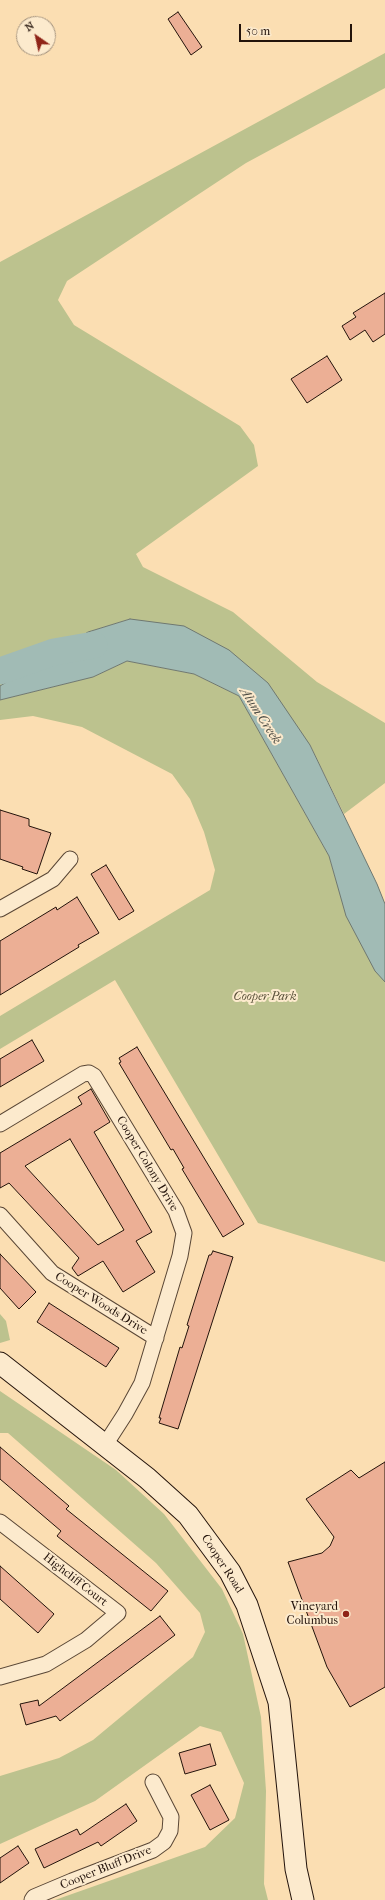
<!DOCTYPE html>
<html>
<head>
<meta charset="utf-8">
<style>
  body { margin:0 }
  #map { position:relative; width:385px; height:1900px; overflow:hidden; background:#fbdeb2; font-family:"IM FELL French Canon",serif }
  canvas { display:block }
  .north { position:absolute; left:16px; top:16px; width:40px; height:40px; box-sizing:border-box; background:#fceacd; border:1px solid #a5947f; border-radius:50%; rotate:326deg; font-size:11px; font-weight:700; line-height:16px; text-align:center; color:#23130b }
  .north::after { content:''; display:block; margin:auto; width:14px; height:18px; background:#8f2418; clip-path:polygon(50% 0,100% 100%,50% 72%,0 100%) }
  .scale { position:absolute; left:239px; top:24px; width:113px; height:18px; box-sizing:border-box; border:2px solid #23130b; border-top:0; padding-left:5px; font-size:12px; line-height:14px; white-space:nowrap; color:#23130b; -webkit-text-stroke:3px #fceacd; paint-order:stroke }
</style>
</head>
<body>
<div id="map">
<canvas width="385" height="1900"></canvas>
<div class="north">N</div>
<div class="scale">50 m</div>
</div>
<script>
const context = document.querySelector('canvas').getContext('2d');
context.lineJoin = 'round';
function fill(path, color) { context.fillStyle = color; context.fill(path, 'evenodd'); }
const poly = rows => new Path2D(rows.map(r => 'M' + r).join(''));
function stroke(path, color, width, dash) { context.strokeStyle = color; context.lineWidth = width; context.lineCap = dash ? 'butt' : 'round'; context.setLineDash(dash || []); context.stroke(path); }
function drawText(font, color, halo, rows, align = 'center') {
  context.font = font + ' "IM FELL French Canon",serif'; context.lineWidth = 4; context.setLineDash([]); context.textBaseline = 'middle'; context.strokeStyle = halo; context.fillStyle = color; for (const [text, x, y, turn = 0] of rows) {
    context.save(); context.translate(x, y); context.rotate((+turn || 0) * Math.PI / 180); context.textAlign = isNaN(turn) ? turn : align; if (halo) context.strokeText(text, 0, 0); context.fillText(text, 0, 0); context.restore();
  }
}
const green = poly([
  [385,53,385,88,246,163,67,281,58,300,74,325,240,426,254,445,258,466,136,554,143,567,233,612,317,682,385,723,385,783,344,814,310,745,130,619,88,632,0,686,0,262],
  [127,661,194,674,239,696,329,856,335,877,385,949,385,1262,258,1223,115,980,0,1049,0,1016,210,890,215,870,204,832,190,799,172,774,82,727,33,716,0,720,0,700,93,677],
  [0,1314,6,1321,10,1340,0,1343],
  [0,1391,116,1470,164,1514,222,1589,243,1634,261,1717,266,1791,264,1884,268,1900,55,1900,205,1847,235,1818,244,1783,221,1732,200,1726,95,1801,0,1844,0,1776,59,1758,93,1740,193,1657,205,1632,200,1613,156,1563,8,1433,0,1433]
]);
const water = poly([
  [130,619,184,626,229,650,268,683,310,745,377,884,385,904,385,982,375,971,346,916,329,856,239,696,194,674,127,661,93,677,0,700,0,686,88,632,130,619]
]);
const river = poly([
  [0,671,54,652,94,645]
]);
const building = poly([
  [178,12,202,47,191,55,168,19,178,12],
  [385,293,385,334,373,342,365,330,350,340,342,326,356,317,353,313,385,293],
  [327,356,342,380,307,403,291,379,327,356],
  [0,810,29,819,29,826,51,833,37,874,22,869,23,867,0,859,0,810],
  [106,865,134,911,119,920,91,874,106,865],
  [77,897,99,933,78,945,79,947,0,995,0,941,56,907,57,910,77,897],
  [32,1040,44,1061,0,1087,0,1059,32,1040],
  [137,1047,244,1224,223,1237,182,1169,184,1168,173,1149,171,1150,119,1063,121,1062,119,1058,137,1047],
  [91,1089,110,1122,94,1132,152,1232,136,1241,155,1272,123,1292,103,1261,78,1276,72,1268,79,1258,9,1183,0,1188,0,1153,82,1104,78,1097,91,1089],
  [70,1139,124,1230,98,1245,25,1166,70,1139],
  [213,1251,233,1257,178,1429,159,1423,161,1418,159,1418,180,1347,182,1348,189,1326,187,1325,209,1255,211,1255,213,1251],
  [0,1254,36,1292,19,1309,0,1288,0,1254],
  [49,1303,119,1348,106,1367,37,1322,49,1303],
  [0,1447,69,1506,66,1509,168,1591,151,1611,57,1536,61,1531,0,1479,0,1447],
  [385,1462,385,1687,350,1707,327,1667,288,1562,322,1553,330,1546,334,1537,306,1499,351,1470,359,1478,385,1462],
  [0,1566,54,1614,38,1633,0,1599,0,1566],
  [160,1616,175,1635,60,1721,56,1716,26,1725,20,1704,38,1700,39,1706,160,1616],
  [210,1744,216,1765,185,1774,179,1753,210,1744],
  [210,1785,229,1820,210,1830,191,1795,210,1785],
  [126,1804,137,1821,101,1846,98,1842,44,1868,35,1849,77,1829,80,1835,126,1804],
  [18,1846,29,1863,0,1883,0,1858,18,1846]
]);
const street = poly([
  [0,909,53,879,70,859],
  [0,1124,83,1074,89,1073,94,1076,176,1211,184,1233,180,1256,142,1383,125,1414,105,1445],
  [0,1215,52,1273,156,1338],
  [0,1522,118,1613,86,1640,46,1664,0,1677],
  [32,1900,34,1897,72,1881,153,1850,164,1842,170,1831,171,1817,153,1782]
]);
const secondary = poly([
  [0,1363,147,1478,188,1515,230,1572,247,1605,279,1702,296,1869,303,1900]
]);
const markers = [
  [346,1614,4,"#8f2418"]
];
const parkNames = [
  ["Cooper Park",265,997]
];
const streetNames = [
  ["Cooper Colony Drive",147,1164,59],
  ["Cooper Woods Drive",101,1304,32],
  ["Cooper Road",222,1564,57],
  ["Highcliff Court",75,1580,38],
  ["Cooper Bluff Drive",106,1868,-22]
];
const poiNames = [
  ["Vineyard",338,1607],
  ["Columbus",338,1621]
];
const waterNames = [
  ["Alum Creek",260,716,57]
];
fill(green, '#bcc28e');
fill(water, '#a1bbb5');
stroke(water, '#6f7871', 1);
stroke(river, '#a1bbb5', 27);
fill(building, '#ecaf95');
stroke(building, '#23130b', 1);
stroke(street, '#594635', 17);
stroke(secondary, '#23130b', 23);
stroke(street, '#fceacd', 15);
stroke(secondary, '#fceacd', 21);
for (const [x, y, r, color] of markers) { const dot = new Path2D(); dot.arc(x, y, r, 0, 2 * Math.PI); context.fillStyle = color; context.fill(dot); stroke(dot, '#fceacd', 1.5); }
drawText('italic 12px', '#595039', '#fceacd', parkNames);
drawText('12px', '#23130b', '#fceacd', streetNames);
drawText('12px', '#23130b', '#fceacd', poiNames, 'right');
drawText('italic 13px', '#4f4e46', '#fceacd', waterNames);
</script>
</body>
</html>
